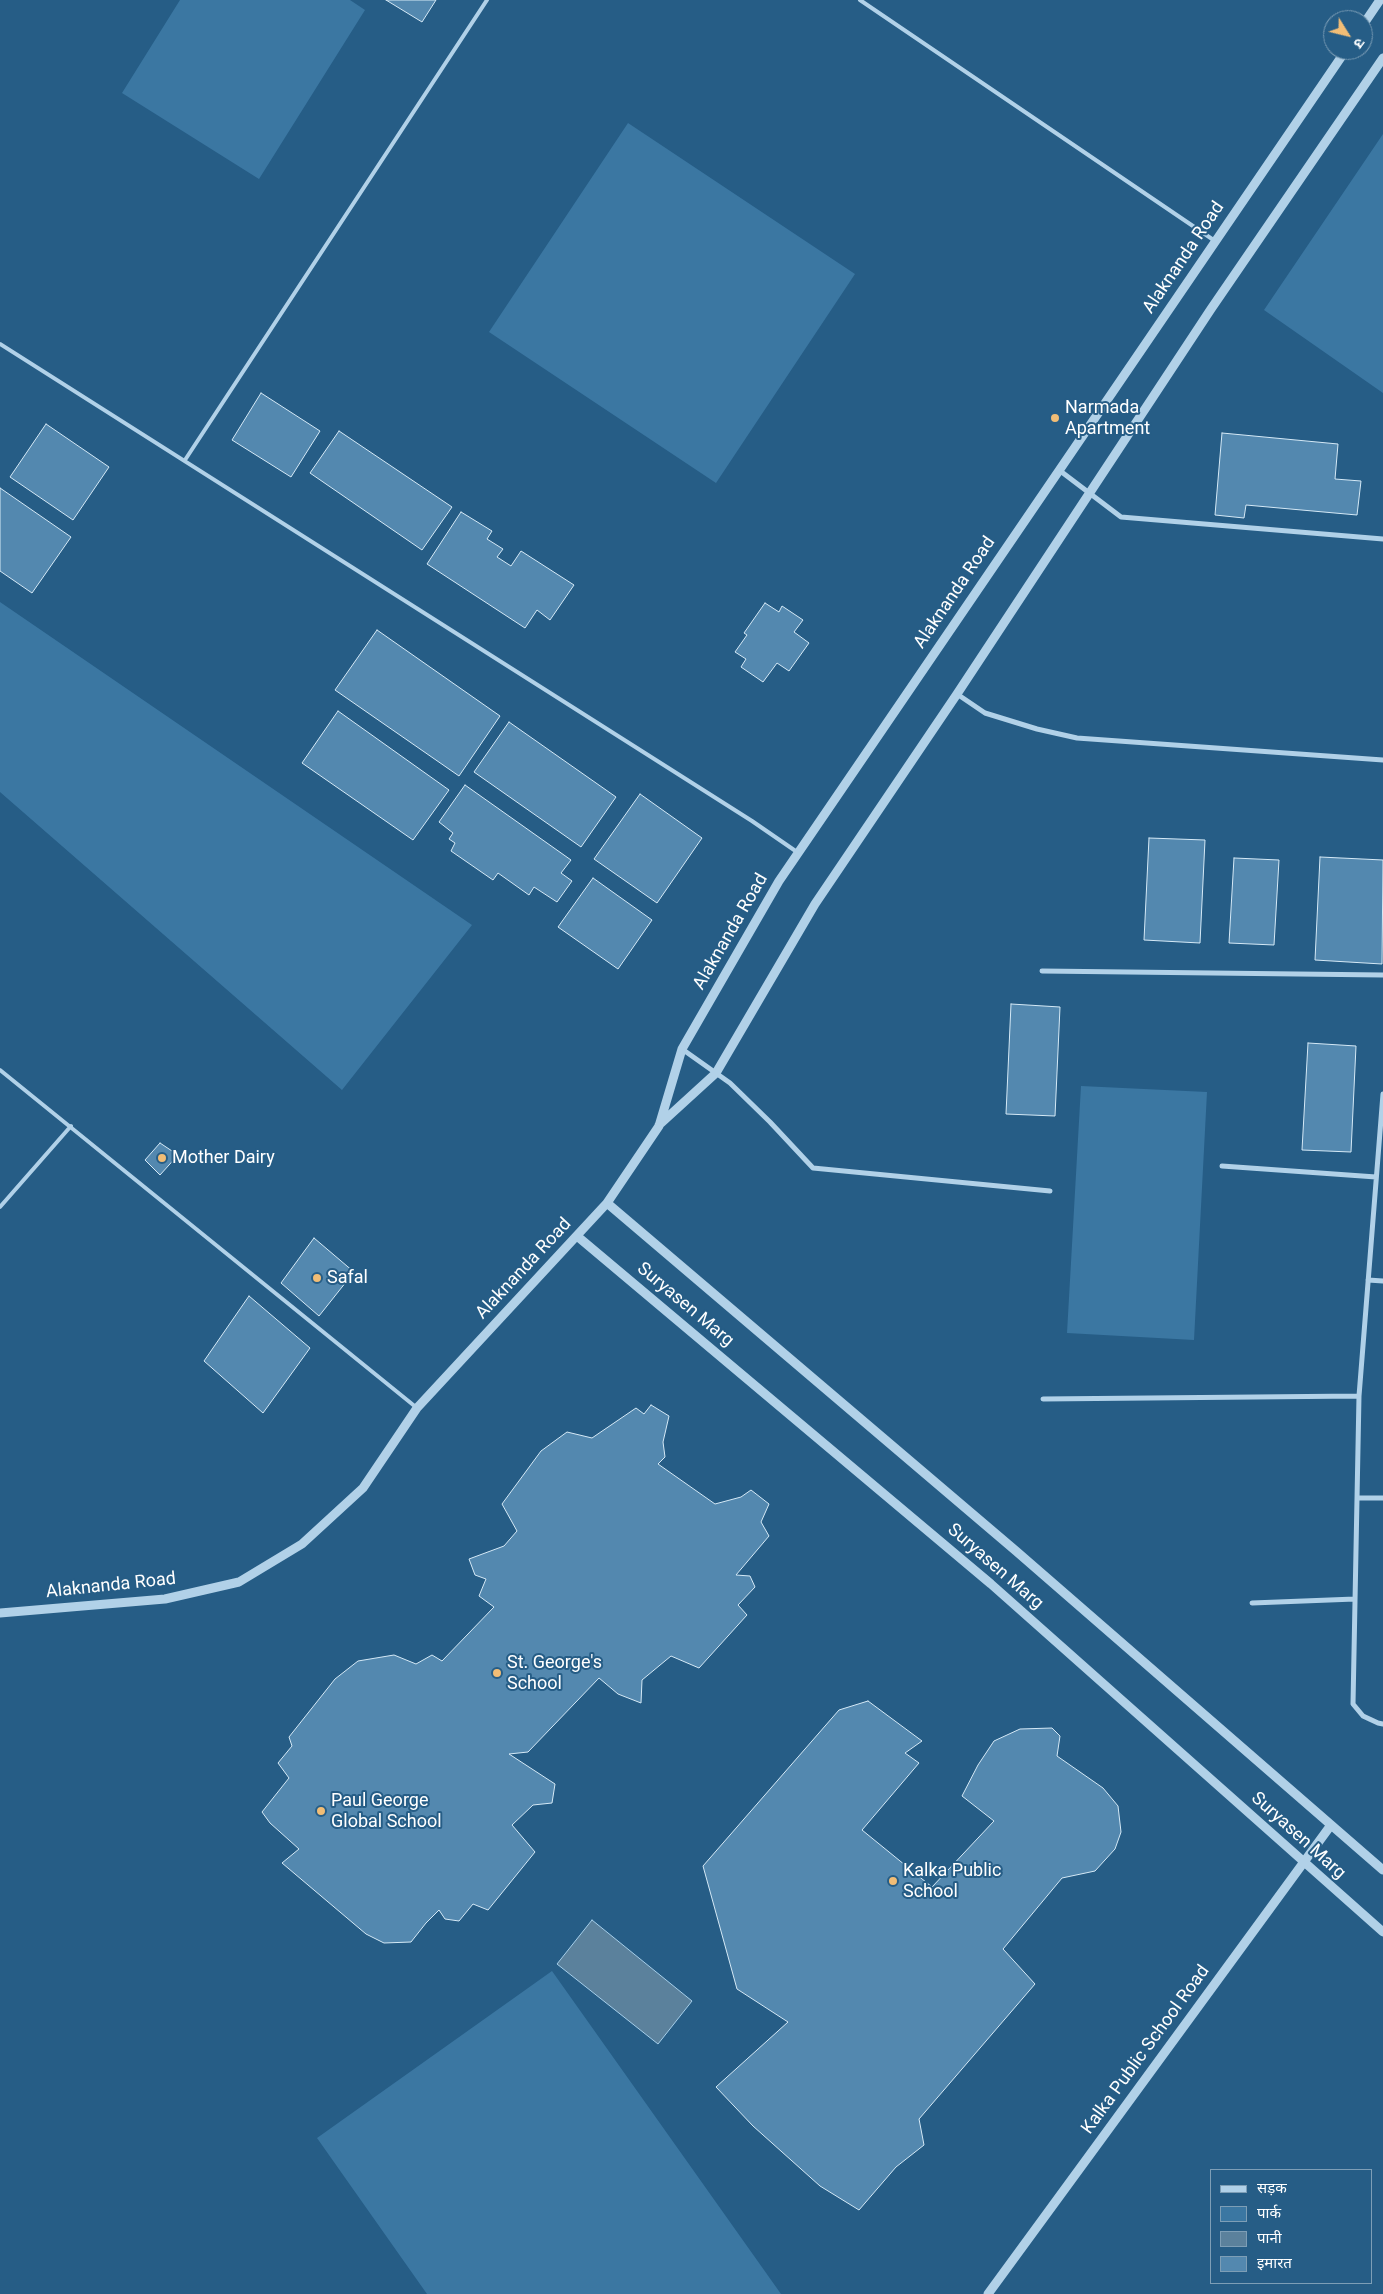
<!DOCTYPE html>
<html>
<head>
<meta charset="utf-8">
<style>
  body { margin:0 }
  #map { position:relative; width:1383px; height:2294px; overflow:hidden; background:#265d86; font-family:Roboto,"Noto Sans Devanagari",sans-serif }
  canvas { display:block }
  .legend { position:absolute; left:1210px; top:2169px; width:162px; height:115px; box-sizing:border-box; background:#265d86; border:1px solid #7d9eb6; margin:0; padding:6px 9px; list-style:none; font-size:15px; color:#fff }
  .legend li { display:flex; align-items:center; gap:10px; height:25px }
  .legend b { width:25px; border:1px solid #7d9eb6 }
  .north { position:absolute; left:1323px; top:10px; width:50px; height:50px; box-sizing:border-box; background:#265d86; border:1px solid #7d9eb6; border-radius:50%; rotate:126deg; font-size:14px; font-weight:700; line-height:20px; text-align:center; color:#fff }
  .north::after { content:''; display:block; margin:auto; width:18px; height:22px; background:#f1bd76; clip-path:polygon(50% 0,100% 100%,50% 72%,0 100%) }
</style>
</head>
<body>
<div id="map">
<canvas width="1383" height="2294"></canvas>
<ul class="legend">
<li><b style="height:6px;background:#b1d1e8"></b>सड़क</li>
<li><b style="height:14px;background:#3b77a2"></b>पार्क</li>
<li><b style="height:14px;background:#5b819c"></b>पानी</li>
<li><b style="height:14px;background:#5388af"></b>इमारत</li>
</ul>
<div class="north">उ</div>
</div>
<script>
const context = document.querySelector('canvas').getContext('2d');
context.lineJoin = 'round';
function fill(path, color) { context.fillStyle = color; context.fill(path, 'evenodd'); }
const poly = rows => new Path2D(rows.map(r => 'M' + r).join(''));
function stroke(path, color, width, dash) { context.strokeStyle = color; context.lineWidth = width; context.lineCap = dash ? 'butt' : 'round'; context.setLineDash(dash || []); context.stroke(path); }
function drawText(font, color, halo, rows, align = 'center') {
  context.font = font + ' Roboto,sans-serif'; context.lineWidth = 4; context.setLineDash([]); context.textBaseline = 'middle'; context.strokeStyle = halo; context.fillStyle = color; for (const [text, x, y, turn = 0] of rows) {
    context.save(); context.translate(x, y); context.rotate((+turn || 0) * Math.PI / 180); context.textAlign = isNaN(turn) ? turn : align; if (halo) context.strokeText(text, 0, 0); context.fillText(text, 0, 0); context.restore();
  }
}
const green = poly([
  [180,0,350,0,365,10,259,179,122,93],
  [628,123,855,274,716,483,489,332],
  [1383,134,1383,393,1264,310],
  [0,602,472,925,342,1090,0,792],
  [1081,1086,1207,1092,1194,1340,1067,1333],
  [552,1971,781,2294,427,2294,317,2138]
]);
const water = poly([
  [592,1920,692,2001,658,2044,557,1964,592,1920]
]);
const building = poly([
  [386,0,436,0,422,22,386,0],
  [261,393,320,431,291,477,232,440,261,393],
  [46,424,109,467,73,520,10,477,46,424],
  [339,431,452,507,422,550,310,473,339,431],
  [1222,433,1338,444,1335,479,1361,481,1357,515,1246,505,1244,518,1215,515,1222,433],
  [0,488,71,537,32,593,0,571,0,488],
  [461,512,492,531,487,539,503,549,497,557,511,566,521,551,574,585,550,620,537,610,525,628,427,564,461,512],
  [765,603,779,612,782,606,803,620,794,632,809,643,789,671,777,663,763,682,741,667,746,659,735,652,747,635,744,633,765,603],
  [377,630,500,716,459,776,335,690,377,630],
  [338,711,449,790,413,840,302,763,338,711],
  [509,722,616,797,581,847,474,772,509,722],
  [465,785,571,860,561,873,572,881,557,902,534,887,529,895,498,873,493,880,451,851,455,843,449,839,453,833,439,822,465,785],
  [640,794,702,838,657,903,594,859,640,794],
  [1149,838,1205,840,1200,943,1144,940,1149,838],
  [1320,857,1383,860,1382,964,1315,960,1320,857],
  [1234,858,1279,860,1274,945,1229,943,1234,858],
  [593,878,652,920,618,969,558,927,593,878],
  [1011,1004,1060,1007,1055,1116,1006,1114,1011,1004],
  [1308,1043,1356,1046,1351,1152,1302,1150,1308,1043],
  [160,1143,178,1155,160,1175,145,1160,160,1143],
  [314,1238,354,1272,319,1316,281,1283,314,1238],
  [249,1296,310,1348,263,1413,204,1361,249,1296],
  [651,1405,669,1416,663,1442,665,1457,658,1464,715,1504,741,1497,751,1490,769,1504,761,1522,769,1536,736,1575,750,1576,755,1587,738,1605,747,1615,699,1668,671,1656,642,1680,641,1703,618,1694,599,1678,528,1752,509,1754,555,1784,552,1803,533,1805,512,1825,535,1852,488,1910,473,1904,459,1921,445,1919,439,1910,426,1923,411,1942,384,1943,366,1934,282,1863,299,1849,270,1823,262,1812,289,1778,278,1763,292,1746,289,1737,335,1679,358,1661,394,1655,416,1664,432,1655,442,1661,494,1607,479,1596,486,1579,475,1575,469,1559,504,1546,517,1531,502,1504,541,1451,567,1432,592,1438,636,1408,644,1414,651,1405],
  [868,1701,922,1741,905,1753,919,1763,862,1830,932,1887,994,1821,962,1796,978,1765,994,1741,1020,1729,1052,1728,1060,1736,1057,1756,1103,1788,1118,1806,1121,1832,1115,1849,1095,1871,1062,1878,1003,1949,1035,1984,919,2119,924,2145,896,2167,859,2210,820,2186,753,2126,716,2087,788,2022,737,1989,703,1866,839,1710,868,1701]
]);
const service = poly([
  [860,0,1215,241],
  [0,344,752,821,797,852],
  [185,460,487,0],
  [0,1070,417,1408],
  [0,1207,71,1126]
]);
const minor = poly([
  [1059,470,1121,517,1383,539],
  [957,694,985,713,1037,729,1077,738,1383,760],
  [1042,971,1383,975],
  [682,1049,730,1083,770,1122,813,1168,1050,1191],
  [1383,1094,1359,1396,1353,1704,1363,1716,1378,1723,1383,1724],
  [1222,1166,1376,1177],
  [1368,1280,1383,1281],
  [1043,1399,1359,1396],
  [1357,1498,1383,1498],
  [1252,1603,1355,1599]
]);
const tertiary = poly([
  [1363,25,1380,0],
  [659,1125,716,1073,815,904,957,694,1211,309,1383,58],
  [607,1203,1016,1551,1383,1870],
  [577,1236,991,1584,1383,1932],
  [0,1613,165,1599,239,1582,302,1544,363,1488,417,1408,607,1203,659,1126,682,1049,779,881,1346,50],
  [988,2294,1331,1825]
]);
const markers = [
  [1055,418,5,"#f1bd76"],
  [162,1158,5,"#f1bd76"],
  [317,1278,5,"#f1bd76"],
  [497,1673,5,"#f1bd76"],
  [321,1811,5,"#f1bd76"],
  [893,1881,5,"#f1bd76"]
];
const streetNames = [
  ["Alaknanda Road",1184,258,-56],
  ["Alaknanda Road",955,593,-56],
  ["Alaknanda Road",731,932,-60],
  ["Alaknanda Road",524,1269,-47],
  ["Suryasen Marg",685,1305,40],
  ["Suryasen Marg",995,1567,41],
  ["Alaknanda Road",111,1586,-6],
  ["Suryasen Marg",1298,1836,42],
  ["Kalka Public School Road",1146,2050,-54]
];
const poiNames = [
  ["Narmada",1065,408],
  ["Apartment",1065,429],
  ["Mother Dairy",172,1158],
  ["Safal",327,1278],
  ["St. George's",507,1663],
  ["School",507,1684],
  ["Paul George",331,1801],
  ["Global School",331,1822],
  ["Kalka Public",903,1871],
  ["School",903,1892]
];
fill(green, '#3b77a2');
fill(water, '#5b819c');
stroke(water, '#a6cee9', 1);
fill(building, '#5388af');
stroke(building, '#d5e9f6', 1);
stroke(service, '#b1d1e8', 4);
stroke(minor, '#b1d1e8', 5);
stroke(tertiary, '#b1d1e8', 9);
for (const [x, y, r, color] of markers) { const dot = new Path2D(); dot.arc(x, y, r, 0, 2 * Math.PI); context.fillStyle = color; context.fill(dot); stroke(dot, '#265d86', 2); }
drawText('18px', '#fff', '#265d86', streetNames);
drawText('18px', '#fff', '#265d86', poiNames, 'left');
</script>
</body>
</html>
